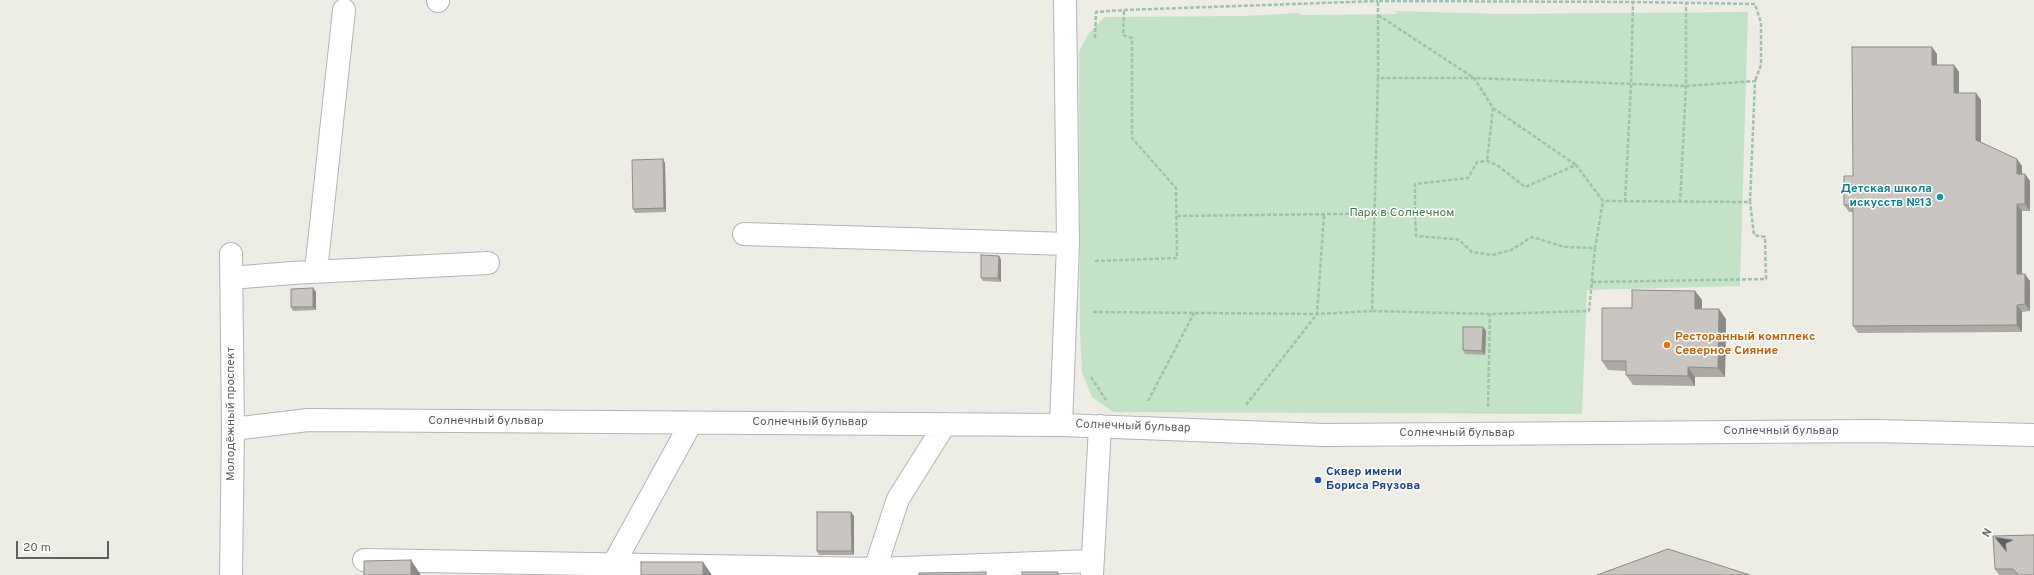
<!DOCTYPE html>
<html>
<head>
<meta charset="utf-8">
<style>
  body { margin:0 }
  #map { position:relative; width:2034px; height:575px; overflow:hidden; background:#edece5; font-family:Overpass,sans-serif }
  canvas { display:block }
  .north { position:absolute; left:1978px; top:519px; width:40px; height:40px; -webkit-text-stroke:3px #fff; paint-order:stroke; rotate:300deg; font-size:11px; font-weight:700; line-height:16px; text-align:center; color:#5d5f63 }
  .north::after { content:''; display:block; margin:auto; width:14px; height:18px; background:#5d5f63; clip-path:polygon(50% 0,100% 100%,50% 72%,0 100%) }
  .scale { position:absolute; left:16px; top:541px; width:93px; height:18px; box-sizing:border-box; border:2px solid #5d5f63; border-top:0; padding-left:5px; font-size:12px; line-height:14px; white-space:nowrap; color:#5d5f63; -webkit-text-stroke:3px #fff; paint-order:stroke }
</style>
</head>
<body>
<div id="map">
<canvas width="2034" height="575"></canvas>
<div class="north">N</div>
<div class="scale">20 m</div>
</div>
<script>
const context = document.querySelector('canvas').getContext('2d');
context.lineJoin = 'round';
function fill(path, color) { context.fillStyle = color; context.fill(path, 'evenodd'); }
const poly = rows => new Path2D(rows.map(r => 'M' + r).join(''));
function stroke(path, color, width, dash) { context.strokeStyle = color; context.lineWidth = width; context.lineCap = dash ? 'butt' : 'round'; context.setLineDash(dash || []); context.stroke(path); }
function drawText(font, color, halo, rows, align = 'center') {
  context.font = font + ' Overpass,sans-serif'; context.lineWidth = 3; context.setLineDash([]); context.textBaseline = 'middle'; context.strokeStyle = halo; context.fillStyle = color; for (const [text, x, y, turn = 0] of rows) {
    context.save(); context.translate(x, y); context.rotate((+turn || 0) * Math.PI / 180); context.textAlign = isNaN(turn) ? turn : align; if (halo) context.strokeText(text, 0, 0); context.fillText(text, 0, 0); context.restore();
  }
}
const green = poly([
  [1394,11,1500,14,1748,12,1740,286,1587,290,1582,414,1113,412,1092,397,1082,372,1080,330,1079,52,1089,33,1105,17,1246,16,1300,13,1300,15,1399,14]
]);
const path = poly([
  [1378,15,1474,78,1493,108,1487,161],
  [1095,38,1096,12,1124,10,1378,1],
  [1378,78,1378,1,1633,2,1755,4,1761,23,1761,65,1755,81],
  [1493,108,1576,165],
  [1625,202,1631,85,1633,2],
  [1680,203,1686,86,1686,3],
  [1177,216,1415,213,1415,184,1468,178,1477,162,1487,161,1497,165,1525,187,1576,165,1603,201,1595,248,1565,247,1532,237,1511,250,1492,255,1472,252,1459,240,1454,239,1416,236,1415,213],
  [1595,248,1589,311,1490,314,1372,311,1378,78,1474,78,1686,86,1755,81,1750,202,1603,201],
  [1095,261,1177,258,1176,188,1132,138,1132,38,1123,35,1124,10],
  [1592,282,1766,279,1765,237,1754,235,1750,202],
  [1093,312,1317,314,1372,311],
  [1091,377,1106,400],
  [1148,401,1194,313],
  [1246,405,1317,314,1324,215],
  [1488,407,1490,314]
]);
const minor = poly([
  [438,1,438,0],
  [744,234,1068,244],
  [231,254,233,429,231,575],
  [316,271,344,10],
  [231,278,292,273,488,263],
  [1061,425,1068,244,1065,0],
  [233,429,308,420,1061,425,1324,435,1877,431,2034,435],
  [364,560,875,569,898,499,945,424],
  [608,574,691,423],
  [875,575,875,569,1092,561],
  [1092,575,1100,426]
]);
const wall = poly([
  [1932,47,1937,54,1937,65,1954,65,1959,72,1959,93,1976,93,1981,100,1981,142,2022,166,2022,174,2025,174,2030,181,2030,211,2022,211,2022,274,2030,281,2030,311,2022,312,2022,332,1858,333,1853,326,1853,212,1849,212,1844,205,1853,176],
  [665,163,666,212,635,213,633,209],
  [999,256,1001,260,1001,282,983,281,981,278],
  [313,288,316,292,316,310,293,311,291,307],
  [1695,291,1702,300,1702,309,1726,319,1725,377,1695,377,1695,386,1633,385,1626,375,1626,371,1608,370,1602,361,1632,308],
  [1483,327,1486,331,1485,355,1465,354,1463,350],
  [854,516,854,555,819,555,817,551],
  [2034,535,2034,575,1999,575,1995,569]
]);
const shadedWall = poly([
  [1932,47,1937,54,1937,72,1932,65],
  [1954,65,1959,72,1959,100,1954,93],
  [1976,93,1981,100,1981,147,1976,140],
  [663,159,665,163,666,212,664,208],
  [2017,159,2022,166,2022,181,2017,174],
  [2025,174,2030,181,2030,211,2025,204],
  [2017,204,2022,211,2022,281,2017,274],
  [999,256,1001,260,1001,282,998,278],
  [2025,274,2030,281,2030,311,2025,304],
  [313,288,316,292,316,310,313,307],
  [1695,291,1702,300,1702,318,1695,309],
  [2017,305,2022,312,2022,332,2017,325],
  [1719,309,1726,319,1725,377,1718,368],
  [1483,327,1486,331,1485,355,1482,351],
  [1688,367,1695,377,1695,386,1688,376],
  [851,512,854,516,854,555,852,551],
  [411,560,421,575,411,575],
  [703,562,712,575,703,575]
]);
const building = poly([
  [1852,47,1932,47,1932,65,1954,65,1954,93,1976,93,1976,140,2017,159,2017,174,2025,174,2025,204,2017,204,2017,274,2025,274,2025,304,2017,305,2017,325,1853,326,1853,205,1844,205,1844,176,1853,176,1852,47],
  [663,159,664,208,633,209,632,160,663,159],
  [981,255,999,256,998,278,981,278,981,255],
  [313,288,313,307,291,307,291,289,313,288],
  [1632,290,1695,291,1695,309,1719,309,1718,368,1688,367,1688,376,1626,375,1626,361,1602,361,1602,308,1632,308,1632,290],
  [1463,327,1483,327,1482,351,1463,350,1463,327],
  [817,512,851,512,852,551,817,551,817,512],
  [2034,535,2034,575,2019,575,2013,569,1995,569,1993,536,2034,535],
  [1668,549,1750,575,1597,575,1668,549],
  [411,560,411,575,364,575,364,561,411,560],
  [641,562,703,562,703,575,641,575,641,562],
  [986,572,986,575,919,575,919,573,986,572],
  [1022,572,1058,572,1058,575,1022,575,1022,572]
]);
const markers = [
  [1940,197,4,"#0f9aa8"],
  [1667,345,4,"#e8710a"],
  [1318,480,4,"#1a4fb4"]
];
const cultureNames = [
  ["Детская школа",1932,190],
  ["искусств №13",1932,204]
];
const parkNames = [
  ["Парк в Солнечном",1402,214]
];
const foodNames = [
  ["Ресторанный комплекс",1675,338],
  ["Северное Сияние",1675,352]
];
const streetNames = [
  ["Молодёжный проспект",232,414,-90],
  ["Солнечный бульвар",486,422],
  ["Солнечный бульвар",810,423],
  ["Солнечный бульвар",1133,427,2],
  ["Солнечный бульвар",1781,432],
  ["Солнечный бульвар",1457,434]
];
const transitNames = [
  ["Сквер имени",1326,473],
  ["Бориса Ряузова",1326,487]
];
fill(green, '#c4e2c6');
stroke(minor, '#b2b4b8', 24);
stroke(path, '#9ec2ab', 2.5, [4, 2]);
stroke(minor, '#fff', 22);
fill(wall, '#adaaa6');
fill(shadedWall, '#8d8b87');
fill(building, '#c9c6c1');
stroke(building, '#8d8b87', 1);
for (const [x, y, r, color] of markers) { const dot = new Path2D(); dot.arc(x, y, r, 0, 2 * Math.PI); context.fillStyle = color; context.fill(dot); stroke(dot, '#fff', 1.5); }
drawText('bold 12px', '#0d838f', '#fff', cultureNames, 'right');
drawText('12px', '#3f8047', '#fff', parkNames);
drawText('bold 12px', '#c56008', '#fff', foodNames, 'left');
drawText('12px', '#5d5f63', '#fff', streetNames);
drawText('bold 12px', '#164399', '#fff', transitNames, 'left');
</script>
</body>
</html>
